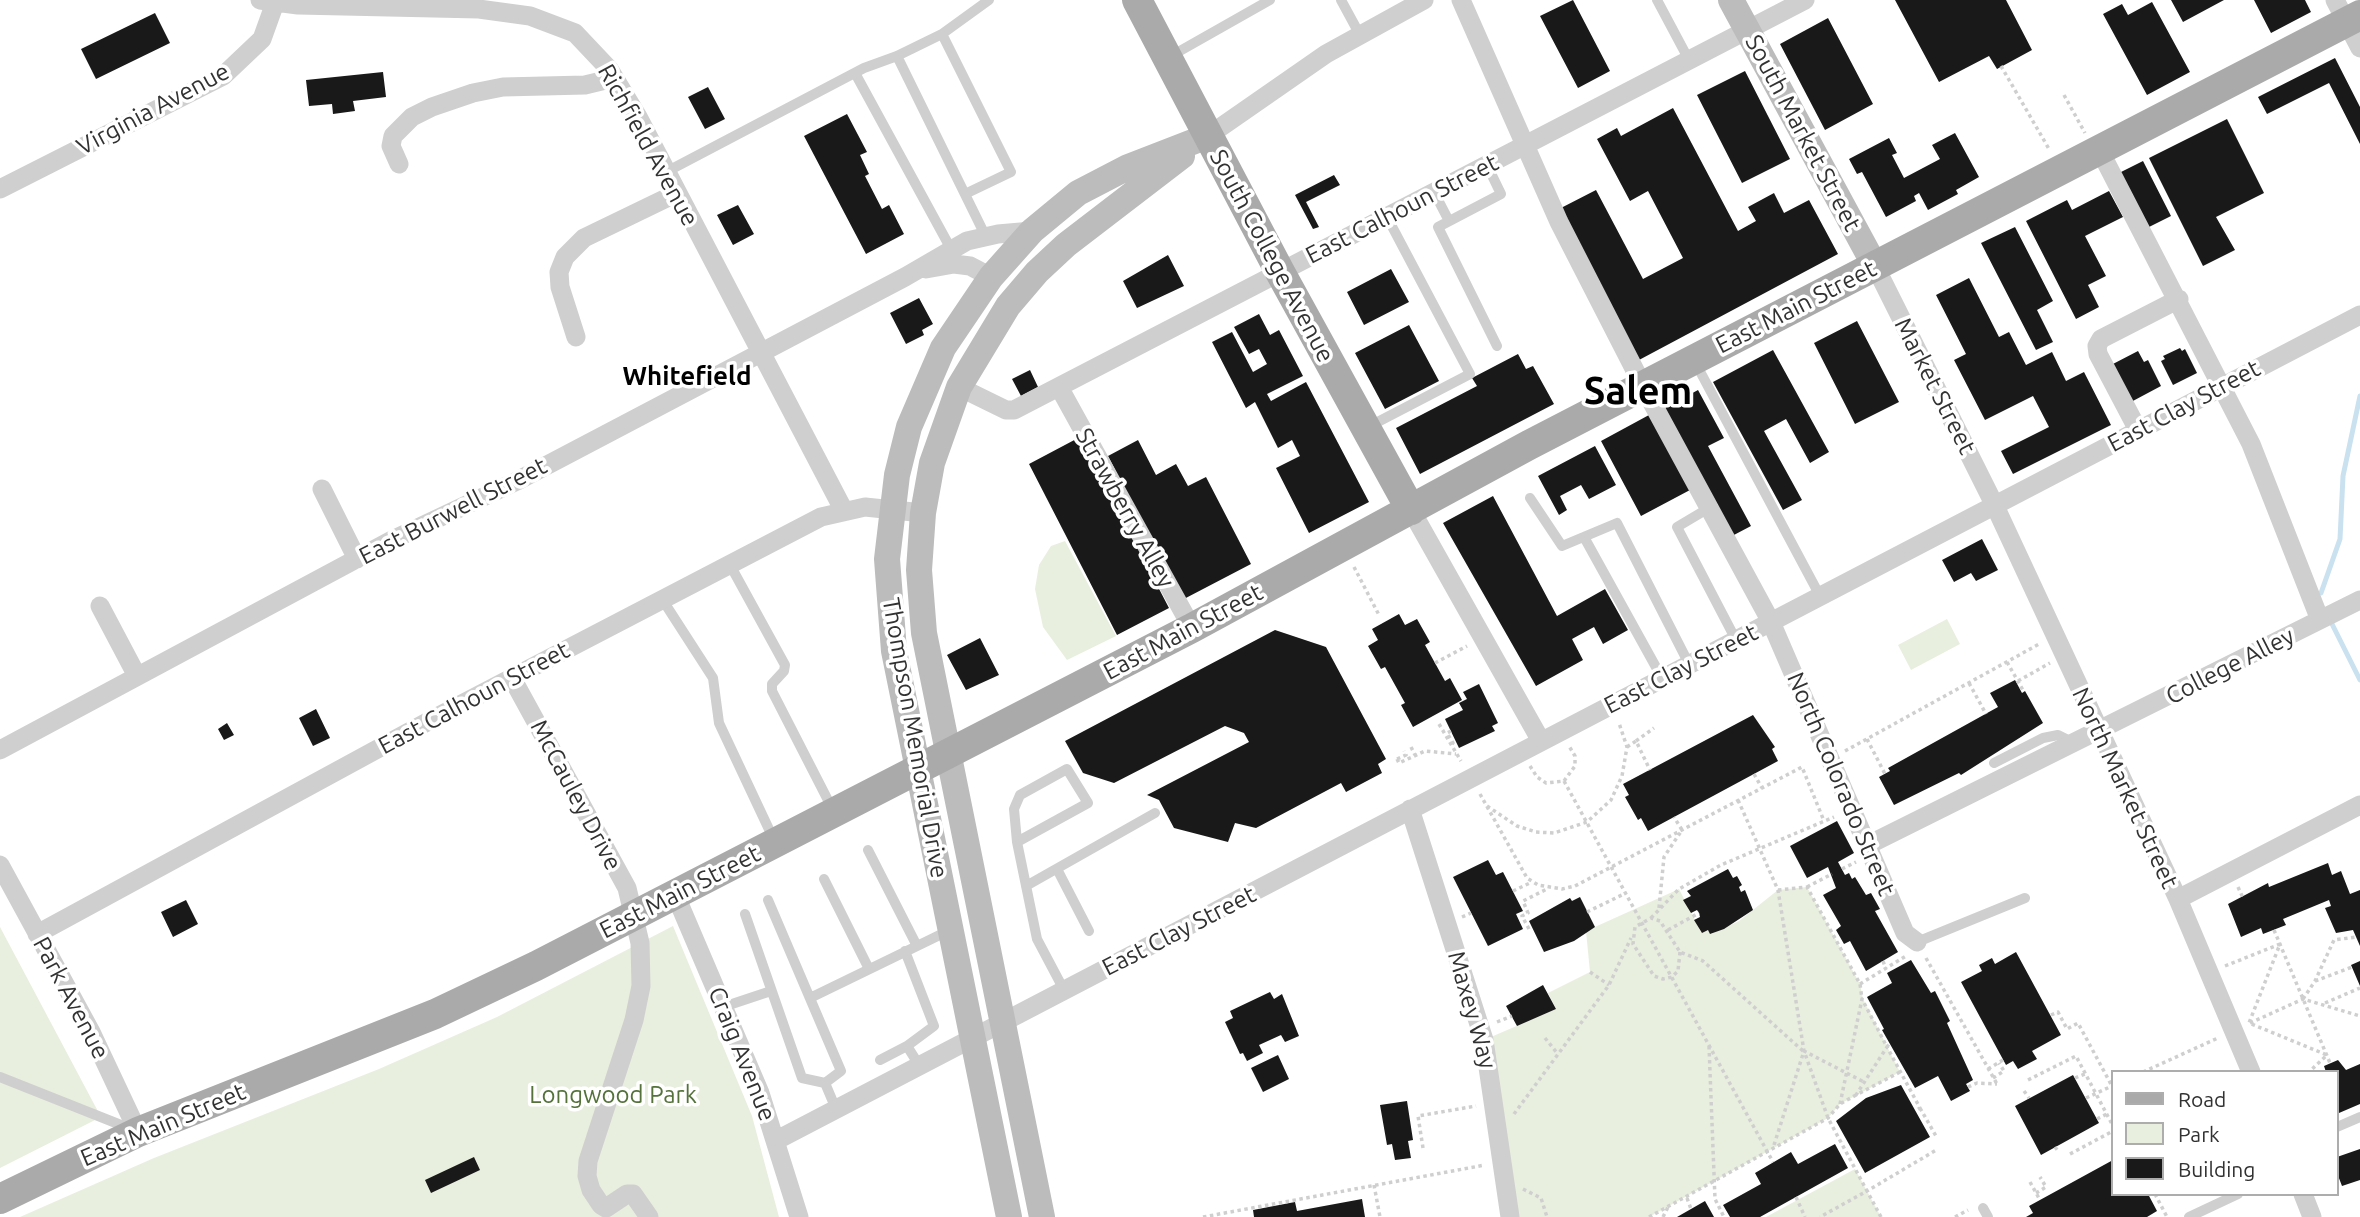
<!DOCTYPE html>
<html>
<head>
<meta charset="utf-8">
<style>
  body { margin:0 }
  #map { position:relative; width:2360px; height:1217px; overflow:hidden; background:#fff; font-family:Ubuntu,sans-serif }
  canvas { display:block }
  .legend { position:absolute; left:2111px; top:1070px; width:228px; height:126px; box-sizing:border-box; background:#fff; border:2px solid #adadad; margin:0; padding:9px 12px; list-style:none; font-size:21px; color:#323232 }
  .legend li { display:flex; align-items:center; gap:14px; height:35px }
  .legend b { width:35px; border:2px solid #adadad }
</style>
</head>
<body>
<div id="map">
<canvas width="2360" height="1217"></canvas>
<ul class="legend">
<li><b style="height:9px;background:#aaa"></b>Road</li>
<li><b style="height:19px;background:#e8efdf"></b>Park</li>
<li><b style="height:19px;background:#191919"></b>Building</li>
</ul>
</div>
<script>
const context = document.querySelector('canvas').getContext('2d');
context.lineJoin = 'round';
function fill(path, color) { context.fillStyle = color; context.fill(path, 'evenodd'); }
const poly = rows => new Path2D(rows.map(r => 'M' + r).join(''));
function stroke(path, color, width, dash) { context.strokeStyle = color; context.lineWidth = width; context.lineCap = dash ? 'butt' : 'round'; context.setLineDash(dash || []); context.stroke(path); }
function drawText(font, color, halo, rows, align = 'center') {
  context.font = font + ' Ubuntu,sans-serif'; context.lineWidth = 7; context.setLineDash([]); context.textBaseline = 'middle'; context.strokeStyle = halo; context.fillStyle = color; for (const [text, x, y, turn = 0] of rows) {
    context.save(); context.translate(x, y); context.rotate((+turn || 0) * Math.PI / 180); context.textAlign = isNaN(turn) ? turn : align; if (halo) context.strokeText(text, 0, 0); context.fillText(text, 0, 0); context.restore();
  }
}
const green = poly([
  [1065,541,1116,636,1067,660,1043,627,1035,589,1039,565,1051,546],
  [1947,619,1960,644,1911,670,1898,645],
  [1807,887,1860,984,1863,999,1900,1072,1840,1104,1828,1118,1649,1217,1510,1217,1484,1040,1556,1009,1548,993,1590,972,1586,931,1679,889,1701,932,1708,930,1711,934,1739,921,1778,890],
  [673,926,752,1116,779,1217,20,1217,154,1158,379,1069,497,1017],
  [0,927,101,1117,0,1168],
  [1855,1169,1881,1217,1766,1217]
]);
const stream = poly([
  [2321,593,2340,539,2343,476,2360,396],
  [2331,622,2360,680]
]);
const building = poly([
  [1573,0,1610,71,1578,88,1540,16],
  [1895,0,2006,0,2032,50,1997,69,1989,56,1939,82],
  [2171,0,2224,0,2183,22],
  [2254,0,2305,0,2311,12,2271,33],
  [2152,2,2190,72,2147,95,2103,14,2122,4,2128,15],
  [155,13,170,43,96,79,81,49],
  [1828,18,1873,104,1825,130,1780,44],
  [2335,58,2360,107,2360,144,2329,83,2267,114,2258,97],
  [1745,71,1790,159,1742,183,1697,95],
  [383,72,386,97,353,101,355,111,333,114,332,104,309,106,306,80],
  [708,87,725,119,705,129,688,97],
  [1673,108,1738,231,1756,221,1748,207,1774,193,1784,213,1809,200,1838,254,1639,360,1559,209,1596,190,1643,279,1683,258,1648,191,1630,201,1597,139,1617,128,1621,136],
  [847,114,867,152,860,155,869,174,865,176,882,209,889,205,904,234,866,254,804,136],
  [2227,119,2264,193,2216,217,2235,250,2203,266,2149,158],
  [1955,133,1979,177,1956,190,1958,194,1928,210,1919,193,1914,196,1916,201,1886,217,1862,172,1857,174,1849,159,1889,138,1897,153,1892,155,1904,178,1940,159,1932,145],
  [2143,161,2171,216,2145,229,2117,174],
  [1334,175,1340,185,1306,202,1319,227,1313,229,1295,195],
  [2109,191,2123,217,2085,236,2106,276,2088,285,2099,307,2076,319,2026,221,2067,200,2072,210],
  [738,205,754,234,733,245,717,215],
  [2015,227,2053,301,2037,310,2053,342,2036,350,1981,243],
  [1168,255,1184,286,1137,308,1123,281],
  [1391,269,1409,302,1364,325,1347,292],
  [1969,278,1999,337,2009,332,2026,365,2052,352,2066,381,2084,372,2111,425,2013,474,2001,451,2049,427,2033,396,1985,420,1954,360,1966,354,1936,295],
  [919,298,933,324,922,330,924,335,906,344,890,313],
  [1259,314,1270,335,1279,330,1303,376,1267,394,1271,401,1306,382,1369,502,1309,533,1276,468,1300,456,1292,440,1278,448,1255,402,1246,408,1212,342,1232,332,1253,372,1267,364,1259,349,1249,354,1234,327],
  [1857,321,1899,402,1855,424,1814,343],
  [1409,325,1439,381,1385,409,1355,353],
  [2180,348,2182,351,2185,349,2197,373,2173,385,2161,361,2165,359,2163,356],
  [1773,350,1829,452,1810,463,1786,419,1764,431,1802,500,1783,510,1713,382],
  [2138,351,2144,362,2148,360,2161,386,2131,402,2111,365],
  [1518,354,1526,369,1533,366,1554,404,1420,474,1396,428,1477,386,1472,378],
  [1030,370,1038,387,1021,396,1012,379],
  [1698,390,1724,438,1708,446,1751,526,1732,536,1663,409],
  [1649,415,1690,490,1641,516,1601,441],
  [1080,437,1169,608,1117,635,1029,464],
  [1138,440,1156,475,1176,464,1188,486,1206,477,1251,564,1182,600,1108,456],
  [1595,446,1616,485,1589,499,1581,485,1560,496,1567,510,1559,515,1538,476],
  [1493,496,1557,616,1605,589,1628,630,1603,644,1594,627,1572,639,1583,660,1536,686,1443,523],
  [1982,539,1998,570,1976,581,1971,573,1954,582,1942,560],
  [1399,614,1405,625,1417,619,1430,642,1425,645,1445,681,1450,678,1462,700,1413,727,1401,705,1405,703,1385,667,1381,669,1368,646,1378,640,1372,629],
  [1275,630,1326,647,1386,759,1378,764,1382,773,1346,792,1341,783,1256,828,1235,823,1228,842,1174,828,1159,800,1147,795,1249,742,1244,733,1225,726,1114,783,1083,773,1065,741],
  [980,638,999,675,966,690,947,655],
  [2015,680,2022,693,2025,691,2043,723,1961,775,1959,773,1894,805,1879,777,1890,771,1888,768,1998,707,1990,693],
  [1479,684,1498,723,1492,726,1495,731,1459,748,1445,719,1463,710,1459,703,1467,699,1463,692],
  [316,709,330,738,313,746,299,718],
  [1753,715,1775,747,1772,749,1778,761,1648,831,1641,818,1638,820,1625,797,1629,795,1623,784],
  [227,723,234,735,224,740,218,729],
  [1837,821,1854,853,1838,862,1845,875,1849,873,1852,879,1855,877,1866,895,1871,893,1880,909,1875,911,1898,952,1866,971,1850,941,1844,944,1836,930,1841,926,1823,895,1836,888,1828,867,1807,878,1790,846],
  [1488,860,1496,875,1503,872,1523,911,1516,914,1523,929,1488,946,1453,877],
  [2328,863,2332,875,2341,871,2350,894,2360,890,2360,946,2353,930,2336,933,2325,908,2331,906,2329,900,2283,919,2286,925,2263,934,2261,928,2241,937,2228,904,2268,883,2269,887],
  [1728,869,1733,878,1737,876,1742,885,1739,887,1741,892,1745,890,1753,910,1724,929,1710,934,1708,930,1702,933,1694,920,1700,917,1699,913,1697,910,1691,913,1683,900,1691,896,1687,891],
  [1580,897,1595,927,1574,941,1544,952,1529,921,1570,898,1572,901],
  [186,900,198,924,173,937,161,912],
  [2016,952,2061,1035,2032,1051,2037,1059,2018,1069,2013,1061,2006,1065,1961,982,1982,971,1979,965,1992,958,1995,964],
  [1911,960,1931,993,1935,991,1950,1021,1947,1023,1973,1080,1966,1084,1970,1091,1951,1101,1938,1076,1915,1088,1882,1030,1884,1029,1867,997,1892,983,1887,973],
  [2360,961,2360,986,2351,965],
  [1543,985,1556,1009,1517,1026,1506,1006],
  [1270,992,1274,999,1282,994,1299,1036,1285,1042,1281,1035,1259,1045,1263,1053,1247,1061,1243,1053,1240,1054,1225,1022,1233,1018,1230,1011],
  [1278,1055,1289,1079,1263,1092,1251,1068],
  [2338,1060,2346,1070,2360,1064,2360,1104,2339,1113,2337,1072,2326,1072,2324,1066],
  [2073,1075,2099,1123,2041,1155,2015,1106],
  [1901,1085,1930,1137,1865,1173,1836,1121,1866,1098],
  [1407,1101,1413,1140,1408,1141,1411,1158,1395,1160,1392,1144,1387,1145,1380,1105],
  [1835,1144,1848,1168,1760,1217,1730,1217,1723,1205,1761,1184,1755,1173,1791,1152,1798,1164],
  [2360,1149,2360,1180,2342,1186,2337,1173,2337,1157],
  [474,1157,480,1170,431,1193,425,1180],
  [2113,1160,2113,1194,2148,1194,2157,1211,2147,1217,2026,1217,2033,1213,2029,1206],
  [1362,1199,1365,1217,1254,1217,1253,1210,1295,1202,1297,1211],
  [1705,1201,1714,1217,1677,1217]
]);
const path = poly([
  [2001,66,2049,149],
  [2064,95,2085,133],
  [1354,567,1379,615],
  [2007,662,2024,692],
  [1435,663,1467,646],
  [2018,681,2050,663],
  [1969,683,1986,714],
  [1439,724,1461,761],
  [1451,731,1447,733,1453,743,1451,745],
  [1867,739,1885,774],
  [1636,741,1654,728],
  [1411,747,1415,755],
  [1627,747,1636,741,1650,770],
  [1845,751,2041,643],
  [1397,759,1399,763,1425,751,1456,754],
  [1397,759,1406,755,1404,751],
  [1530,766,1537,777,1546,783,1564,781,1575,766,1575,756,1569,746],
  [1754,774,1762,788],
  [1564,781,1773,1162],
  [1480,794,1527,878,1538,885,1562,889,1575,886,1802,767,1824,821],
  [1738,800,1778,890,1804,1051,1828,1118,1867,1191,1820,1217],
  [1487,806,1517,826,1536,832,1554,833,1587,822,1611,800,1622,776,1627,747,1619,723],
  [1842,869,1856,862],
  [1807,887,1832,874],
  [2238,887,2243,898],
  [1778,890,1807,887,1860,984,1862,999],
  [1513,891,1532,882],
  [1659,908,1664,857,1682,830,1674,817],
  [1587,912,1626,893],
  [1462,917,1471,913],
  [1651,918,1679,889,1721,865,1834,817],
  [1529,929,1522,916,1528,913,1523,901,1547,889],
  [1668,930,1699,913],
  [2274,930,2330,1063],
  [1680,952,1678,971,1672,977,1663,979,1654,976,1633,944,1635,927,1651,918,1660,921,1680,952,1703,961,1803,1051],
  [1926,958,1997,1084],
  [1883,961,1886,969],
  [2225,966,2280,944,2249,1023,2327,1055,2309,1072],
  [1590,972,1609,985],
  [2315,981,2352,967],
  [1860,984,1906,956],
  [2303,999,2315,981,2334,940,2356,937],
  [2325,1003,2360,988],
  [2051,1015,2058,1012,2067,1029,2078,1023,2113,1088],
  [1497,1022,1512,1016],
  [2250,1023,2303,999,2360,1016],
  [1545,1038,1557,1053],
  [1709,1046,1715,1199,1724,1217],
  [1988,1069,2003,1060],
  [1900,1072,1856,1095,1887,1047,1920,1108,1915,1111],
  [2143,1072,2218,1038],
  [1993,1078,2004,1071,1999,1063],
  [2075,1078,2085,1074],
  [2028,1080,2076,1056,2113,1126],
  [1968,1087,1977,1083,1997,1084],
  [2024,1091,2029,1098],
  [2086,1098,2112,1086],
  [1840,1104,1862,999,1887,1047,1889,1044],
  [1920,1108,1936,1136],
  [1514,1114,1609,985,1631,938],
  [2097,1119,2107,1114],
  [1774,1145,1804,1051,1864,1082],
  [2055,1147,2058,1151],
  [1423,1148,1418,1116,1476,1106],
  [2070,1154,2113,1131],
  [2030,1182,2040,1200],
  [1374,1185,1380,1217],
  [1523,1189,1541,1198,1547,1217],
  [2036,1193,2046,1187,2040,1177],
  [2155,1194,2167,1217],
  [1796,1197,1805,1217],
  [1687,1198,1691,1209],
  [1203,1217,1485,1165],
  [1649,1217,1828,1118,1840,1104,1856,1095],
  [1663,1217,1668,1207],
  [1881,1217,1867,1191,1938,1149],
  [1955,1217,1968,1210]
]);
const lane = poly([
  [1341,0,1360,35],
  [1657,0,1689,60],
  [942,34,1011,172,965,194],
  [897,56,986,237],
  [1171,56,1270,0],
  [855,73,951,249],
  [1487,165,1501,194,1438,227,1497,346],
  [666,172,864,68,897,56,942,34,989,0],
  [1435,194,1449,221],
  [1695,362,1820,596],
  [1368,427,1470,374,1387,217],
  [1530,498,1562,546,1617,523,1689,664],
  [1709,508,1677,527,1736,640],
  [1584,537,1662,678],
  [729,563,785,665,784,671,772,684,772,691,833,810],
  [662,599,713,678,719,723,774,840],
  [1994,763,2043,738,2058,735,2066,739,2069,746],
  [1017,842,1088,803,1067,769,1020,795,1014,809,1017,842,1037,939,1064,990],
  [868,850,917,946],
  [1057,869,1089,931],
  [824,879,869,969],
  [1026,886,1155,813],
  [745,914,802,1078,825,1083,841,1071,768,900],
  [1917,942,2025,898],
  [905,951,934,1026,907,1046,919,1065],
  [810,998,950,930],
  [723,1007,771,991],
  [880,1060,907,1046],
  [0,1077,131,1129],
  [825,1083,836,1109],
  [2337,1127,2360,1117],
  [1983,1208,1988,1217],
  [2189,1217,2238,1194]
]);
const street = poly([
  [260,0,298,5,479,9,530,16,575,33,609,69,638,117,843,509],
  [1461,0,1559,222,1643,386,1771,622,1905,933,1917,942],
  [2335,0,2360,48],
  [1208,136,1326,54,1424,0],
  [2099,149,2251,444,2320,620],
  [399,164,391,146,393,136,412,117,432,107,473,93,503,87,585,85,614,78],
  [0,189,223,76,262,39,276,0],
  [1875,266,1995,506,2178,899,2251,1072],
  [926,269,954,264,970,266,991,277],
  [576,337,560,287,559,272,565,257,584,238,677,193],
  [959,387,1006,410,1014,410,1805,0],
  [1059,387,1192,628],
  [2138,430,2098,354,2097,346,2101,339,2179,299],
  [322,489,357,559],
  [1411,510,1541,741],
  [100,606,137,676],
  [512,678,627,888,640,943,641,986,634,1020,588,1161,587,1176,591,1190,601,1205,606,1208,627,1194,633,1194,649,1217],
  [0,750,390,541,517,481,905,277,967,241,998,234,1032,231],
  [1410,809,1484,1040,1510,1217],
  [1868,845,2360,600],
  [0,865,91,1032,138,1132],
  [675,894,760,1093,799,1217],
  [2178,899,2360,805],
  [37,934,429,721,821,517,865,507,923,513],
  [777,1140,2360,315],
  [2303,1194,2312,1217]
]);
const secondary = poly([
  [1731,0,1875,266],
  [1009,1217,894,651,887,559,897,475,909,427,943,348,991,277,1032,231,1078,193,1128,167,1208,136],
  [1042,1217,924,633,919,570,923,513,932,463,959,387,1008,306,1037,272,1066,245,1182,156]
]);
const primary = poly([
  [1137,0,1280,272,1411,510],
  [0,1199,138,1132,435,1014,536,966,1192,628,1529,445,2360,15]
]);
const streetNames = [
  ["Virginia Avenue",153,109,-28],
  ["South Market Street",1803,133,62],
  ["Richfield Avenue",648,145,61],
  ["East Calhoun Street",1402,209,-27],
  ["South College Avenue",1272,256,62],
  ["East Main Street",1796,307,-27],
  ["Market Street",1935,386,63],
  ["East Clay Street",2184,406,-28],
  ["Strawberry Alley",1125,508,61],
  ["East Burwell Street",453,511,-27],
  ["East Main Street",1183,632,-28],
  ["College Alley",2230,666,-27],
  ["East Clay Street",1681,669,-27],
  ["East Calhoun Street",474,698,-28],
  ["Thompson Memorial Drive",915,738,80],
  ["North Colorado Street",1841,784,67],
  ["North Market Street",2125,788,65],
  ["McCauley Drive",576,795,62],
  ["East Main Street",680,892,-27],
  ["East Clay Street",1179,931,-27],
  ["Park Avenue",71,998,62],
  ["Maxey Way",1472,1010,74],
  ["Craig Avenue",742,1054,68],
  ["East Main Street",163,1125,-23]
];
const parkNames = [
  ["Longwood Park",613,1095]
];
const neighbourhoodNames = [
  ["Whitefield",687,376]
];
const townNames = [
  ["Salem",1638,391]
];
fill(green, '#e8efdf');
stroke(stream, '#cae1f0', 5);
fill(building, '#191919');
stroke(path, '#cfcfcf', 3.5, [3.5, 3.5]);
stroke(lane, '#cfcfcf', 10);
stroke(street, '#cfcfcf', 19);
stroke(secondary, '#bcbcbc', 26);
stroke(primary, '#aaa', 30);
drawText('24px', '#323232', '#fff', streetNames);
drawText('24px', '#54723a', '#fff', parkNames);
drawText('bold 26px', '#000', '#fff', neighbourhoodNames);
drawText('bold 38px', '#000', '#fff', townNames);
</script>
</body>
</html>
